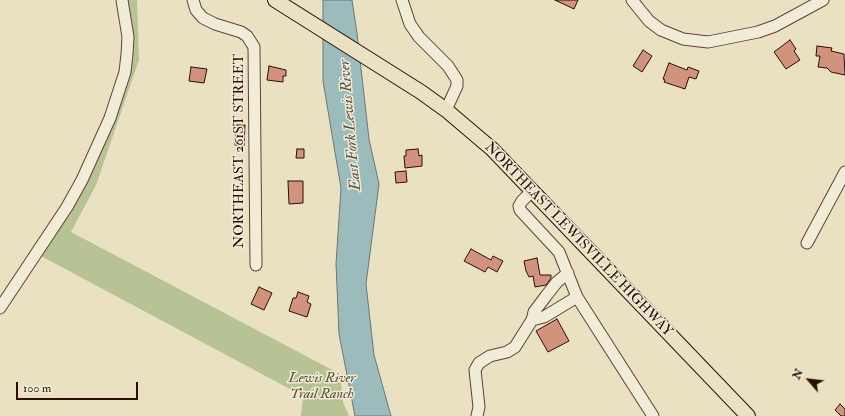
<!DOCTYPE html>
<html>
<head>
<meta charset="utf-8">
<style>
  body { margin:0 }
  #map { position:relative; width:845px; height:416px; overflow:hidden; background:#eae1c3; font-family:"IM FELL Double Pica",serif }
  canvas { display:block }
  .north { position:absolute; left:789px; top:360px; width:40px; height:40px; -webkit-text-stroke:3px #f1ecd8; paint-order:stroke; rotate:298deg; font-size:11px; font-weight:700; line-height:16px; text-align:center; color:#2b0e04 }
  .north::after { content:''; display:block; margin:auto; width:14px; height:18px; background:#2b0e04; clip-path:polygon(50% 0,100% 100%,50% 72%,0 100%) }
  .scale { position:absolute; left:16px; top:382px; width:122px; height:18px; box-sizing:border-box; border:2px solid #2b0e04; border-top:0; padding-left:5px; font-size:12px; line-height:14px; white-space:nowrap; color:#2b0e04; -webkit-text-stroke:3px #f1ecd8; paint-order:stroke }
</style>
</head>
<body>
<div id="map">
<canvas width="845" height="416"></canvas>
<div class="north">N</div>
<div class="scale">100 m</div>
</div>
<script>
const context = document.querySelector('canvas').getContext('2d');
context.lineJoin = 'round';
function fill(path, color) { context.fillStyle = color; context.fill(path, 'evenodd'); }
const poly = rows => new Path2D(rows.map(r => 'M' + r).join(''));
function stroke(path, color, width, dash) { context.strokeStyle = color; context.lineWidth = width; context.lineCap = dash ? 'butt' : 'round'; context.setLineDash(dash || []); context.stroke(path); }
function drawText(font, color, halo, rows, align = 'center') {
  context.font = font + ' "IM FELL Double Pica",serif'; context.lineWidth = 3; context.setLineDash([]); context.textBaseline = 'middle'; context.strokeStyle = halo; context.fillStyle = color; for (const [text, x, y, turn = 0] of rows) {
    context.save(); context.translate(x, y); context.rotate((+turn || 0) * Math.PI / 180); context.textAlign = isNaN(turn) ? turn : align; if (halo) context.strokeText(text, 0, 0); context.fillText(text, 0, 0); context.restore();
  }
}
const green = poly([
  [120,0,137,0,139,60,96,185,71,232,340,374,343,402,349,416,301,416,303,396,41,256,84,176,123,61]
]);
const water = poly([
  [323,0,352,0,357,33,369,139,379,184,366,284,374,355,391,416,355,416,339,334,336,264,341,188,323,81,323,0]
]);
const building = poly([
  [555,0,578,0,574,9,555,0],
  [790,40,796,49,794,51,800,60,786,69,774,52,790,40],
  [817,46,832,48,831,51,844,54,845,75,831,72,827,68,818,67,820,56,816,56,817,46],
  [643,50,652,56,642,72,633,66,643,50],
  [669,63,687,70,688,67,699,71,696,79,689,77,685,89,664,82,665,80,663,79,669,63],
  [269,66,286,70,286,76,283,76,283,82,267,80,269,66],
  [191,67,207,69,204,83,189,81,191,67],
  [236,125,245,125,244,146,235,145,236,125],
  [297,149,304,149,304,158,296,158,297,149],
  [418,149,419,156,422,155,422,166,405,168,404,156,406,156,406,150,418,149],
  [406,171,407,182,396,183,395,172,406,171],
  [288,181,303,181,303,203,289,204,288,181],
  [471,249,491,260,493,256,503,261,497,272,488,267,485,272,464,261,471,249],
  [537,258,540,275,551,275,551,278,546,285,535,287,533,276,529,277,526,271,524,261,537,258],
  [259,287,272,293,264,310,251,304,259,287],
  [298,292,309,296,307,302,311,304,307,317,289,311,293,298,296,298,298,292],
  [557,319,569,341,548,352,536,331,557,319],
  [840,404,845,409,845,416,841,416,835,410,840,404]
]);
const minor = poly([
  [193,0,196,10,203,18,215,24,241,32,247,36,254,47,256,265],
  [402,0,410,24,419,37,448,66,457,80,457,86,446,110],
  [632,0,649,21,661,30,683,39,708,42,758,32,775,26,823,0],
  [533,190,522,201,519,206,520,210,559,252,577,297,653,416],
  [807,243,845,172],
  [0,308,67,207,82,180,110,118,125,72,127,54,128,37,122,0],
  [532,320,534,312,546,296,557,282,568,273],
  [477,416,479,407,475,370,479,363,490,356,507,352,515,347,532,320,544,317,577,297]
]);
const major = poly([
  [275,0,421,92,446,110,492,149,748,416]
]);
const streetNames = [
  ["NORTHEAST 261ST STREET",240,151,-90],
  ["NORTHEAST LEWISVILLE HIGHWAY",578,240,46]
];
const parkNames = [
  ["Lewis River",322,379],
  ["Trail Ranch",322,395]
];
const waterNames = [
  ["East Fork Lewis River",351,125,-95]
];
fill(green, '#b7c394');
fill(water, '#9bbbbc');
stroke(water, '#6e7672', 1);
fill(building, '#d1937e');
stroke(building, '#2b0e04', 1);
stroke(minor, '#5b4334', 13);
stroke(major, '#2b0e04', 16);
stroke(minor, '#f1ecd8', 11);
stroke(major, '#eae1c3', 14);
drawText('14px', '#2b0e04', '#f1ecd8', streetNames);
drawText('italic 14px', '#5c4d36', '#f1ecd8', parkNames);
drawText('italic 15px', '#524b44', '#f1ecd8', waterNames);
</script>
</body>
</html>
